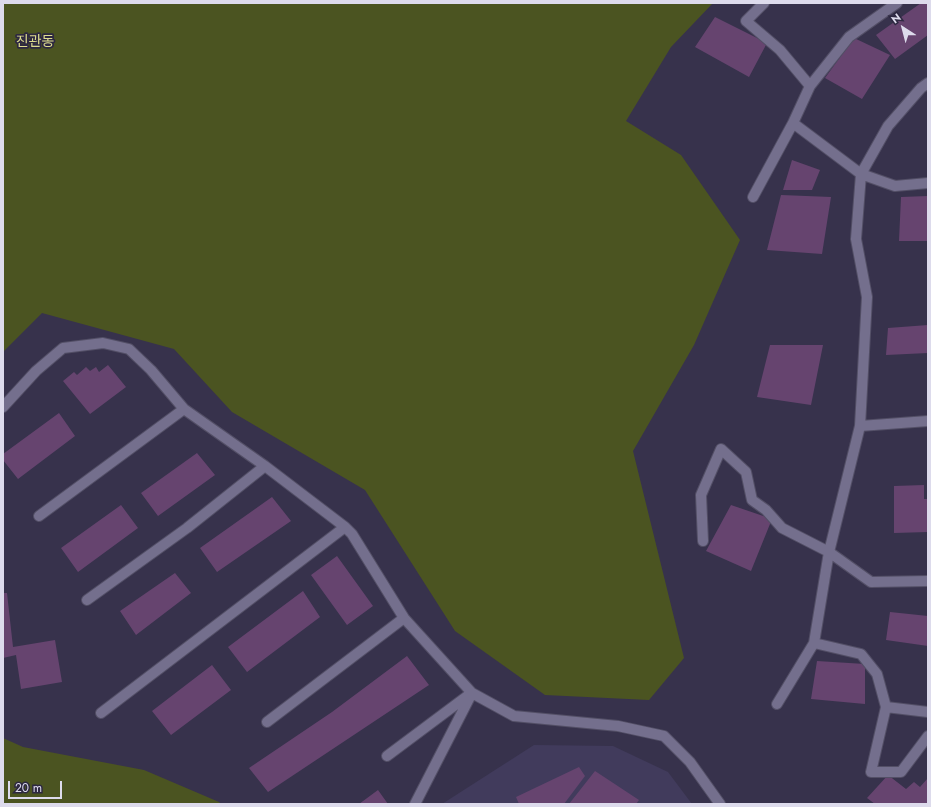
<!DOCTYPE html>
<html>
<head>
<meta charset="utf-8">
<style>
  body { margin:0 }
  #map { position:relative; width:931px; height:807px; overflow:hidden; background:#37324c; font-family:Jost,sans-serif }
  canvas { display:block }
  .frame { position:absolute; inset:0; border:4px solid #dddbec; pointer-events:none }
  .north { position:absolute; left:883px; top:8px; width:40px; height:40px; -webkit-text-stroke:3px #2d2841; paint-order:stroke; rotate:324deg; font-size:11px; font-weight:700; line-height:16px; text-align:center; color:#dddbec }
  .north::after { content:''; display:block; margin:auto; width:14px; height:18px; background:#dddbec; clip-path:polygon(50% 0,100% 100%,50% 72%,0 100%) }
  .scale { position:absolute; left:8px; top:781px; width:54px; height:18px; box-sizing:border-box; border:2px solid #dddbec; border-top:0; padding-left:5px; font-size:12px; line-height:14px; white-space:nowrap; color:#dddbec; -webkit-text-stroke:3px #2d2841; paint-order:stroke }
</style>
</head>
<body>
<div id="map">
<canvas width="931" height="807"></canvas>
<div class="frame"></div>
<div class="north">N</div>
<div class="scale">20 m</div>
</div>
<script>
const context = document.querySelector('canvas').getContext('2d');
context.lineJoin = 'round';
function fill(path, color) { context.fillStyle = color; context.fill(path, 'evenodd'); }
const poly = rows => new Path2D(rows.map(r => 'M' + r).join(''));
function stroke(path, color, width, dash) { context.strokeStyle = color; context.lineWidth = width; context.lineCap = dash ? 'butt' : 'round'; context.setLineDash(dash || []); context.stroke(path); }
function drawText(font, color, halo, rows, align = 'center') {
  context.font = font + ' Jost,"Noto Sans KR",sans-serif'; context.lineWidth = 3.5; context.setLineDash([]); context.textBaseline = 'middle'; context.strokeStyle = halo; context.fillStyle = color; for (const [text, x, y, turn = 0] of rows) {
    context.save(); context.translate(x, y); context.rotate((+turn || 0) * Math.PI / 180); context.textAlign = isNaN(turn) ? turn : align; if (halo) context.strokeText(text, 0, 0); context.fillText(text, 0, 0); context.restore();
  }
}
const built = poly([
  [534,745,613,746,668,772,692,804,442,804]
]);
const green = poly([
  [3,3,713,3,671,47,626,121,681,155,740,240,694,345,633,451,684,658,649,700,545,695,455,631,365,490,232,412,174,349,42,313,3,352],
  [3,738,23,747,144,770,219,802,221,804,3,804]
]);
const building = poly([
  [921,3,928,3,928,35,895,59,876,35],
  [715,17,767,43,749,77,695,47],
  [854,38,890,55,862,99,825,78],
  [792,160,820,170,812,190,783,190],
  [781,195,831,197,822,254,767,250],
  [928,196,928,241,899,241,901,197],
  [928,325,928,353,886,355,888,328],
  [770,345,823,345,811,405,757,397],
  [108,365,126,387,90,414,63,381,74,372,77,375,86,367,90,371,96,367,99,372],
  [59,413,75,436,18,479,3,460,3,454],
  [197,453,215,475,158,516,141,493],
  [924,485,924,499,928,499,928,532,894,533,894,486],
  [272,497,291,521,217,572,200,548],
  [121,505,138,528,78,572,61,548],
  [731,505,772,519,751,571,706,551],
  [337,556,373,606,347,625,311,575],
  [175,573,191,593,136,635,120,611],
  [303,591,320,617,247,672,228,647],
  [3,593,7,593,13,647,55,640,62,682,21,689,16,655,3,658],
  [890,612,928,616,928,646,886,640],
  [407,656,429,685,268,792,249,768,332,712],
  [817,661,865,664,865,704,811,699],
  [212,665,231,690,171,735,152,711],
  [579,767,585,776,564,804,519,804,516,797],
  [595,771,639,800,636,804,569,804],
  [888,775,906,789,914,782,920,787,928,778,928,804,875,804,867,798],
  [378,790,388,804,359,804]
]);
const lane = poly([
  [764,3,746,21,780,50,810,86,793,123,861,174,895,186,928,183],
  [810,86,849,37,897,3],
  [753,197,793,123],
  [3,407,36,371,63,348,103,343,129,349,151,370,184,409,265,466,345,527,352,534,404,618,472,693,514,716,618,726,664,736,690,762,720,804],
  [860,426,928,421],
  [39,516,184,409],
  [703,541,701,495,721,449,746,472,752,500,766,510,782,528,829,552,871,582,928,581],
  [87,600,187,528,265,466],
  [814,643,861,654,877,674,886,707,871,772,901,772,928,736],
  [777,704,814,643,829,552,860,426,867,297,856,239,861,174,888,126,921,88,928,83],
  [886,707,928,712],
  [101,713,345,527],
  [267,722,404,618],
  [387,756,470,694],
  [415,804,472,693]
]);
const quarterNames = [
  ["진관동",35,43]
];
fill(built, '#413b5c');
fill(green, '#4b5421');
fill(building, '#66446f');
stroke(lane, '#534f66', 12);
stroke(lane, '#746f8d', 10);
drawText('14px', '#dddc8e', '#2d2841', quarterNames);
</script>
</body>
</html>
